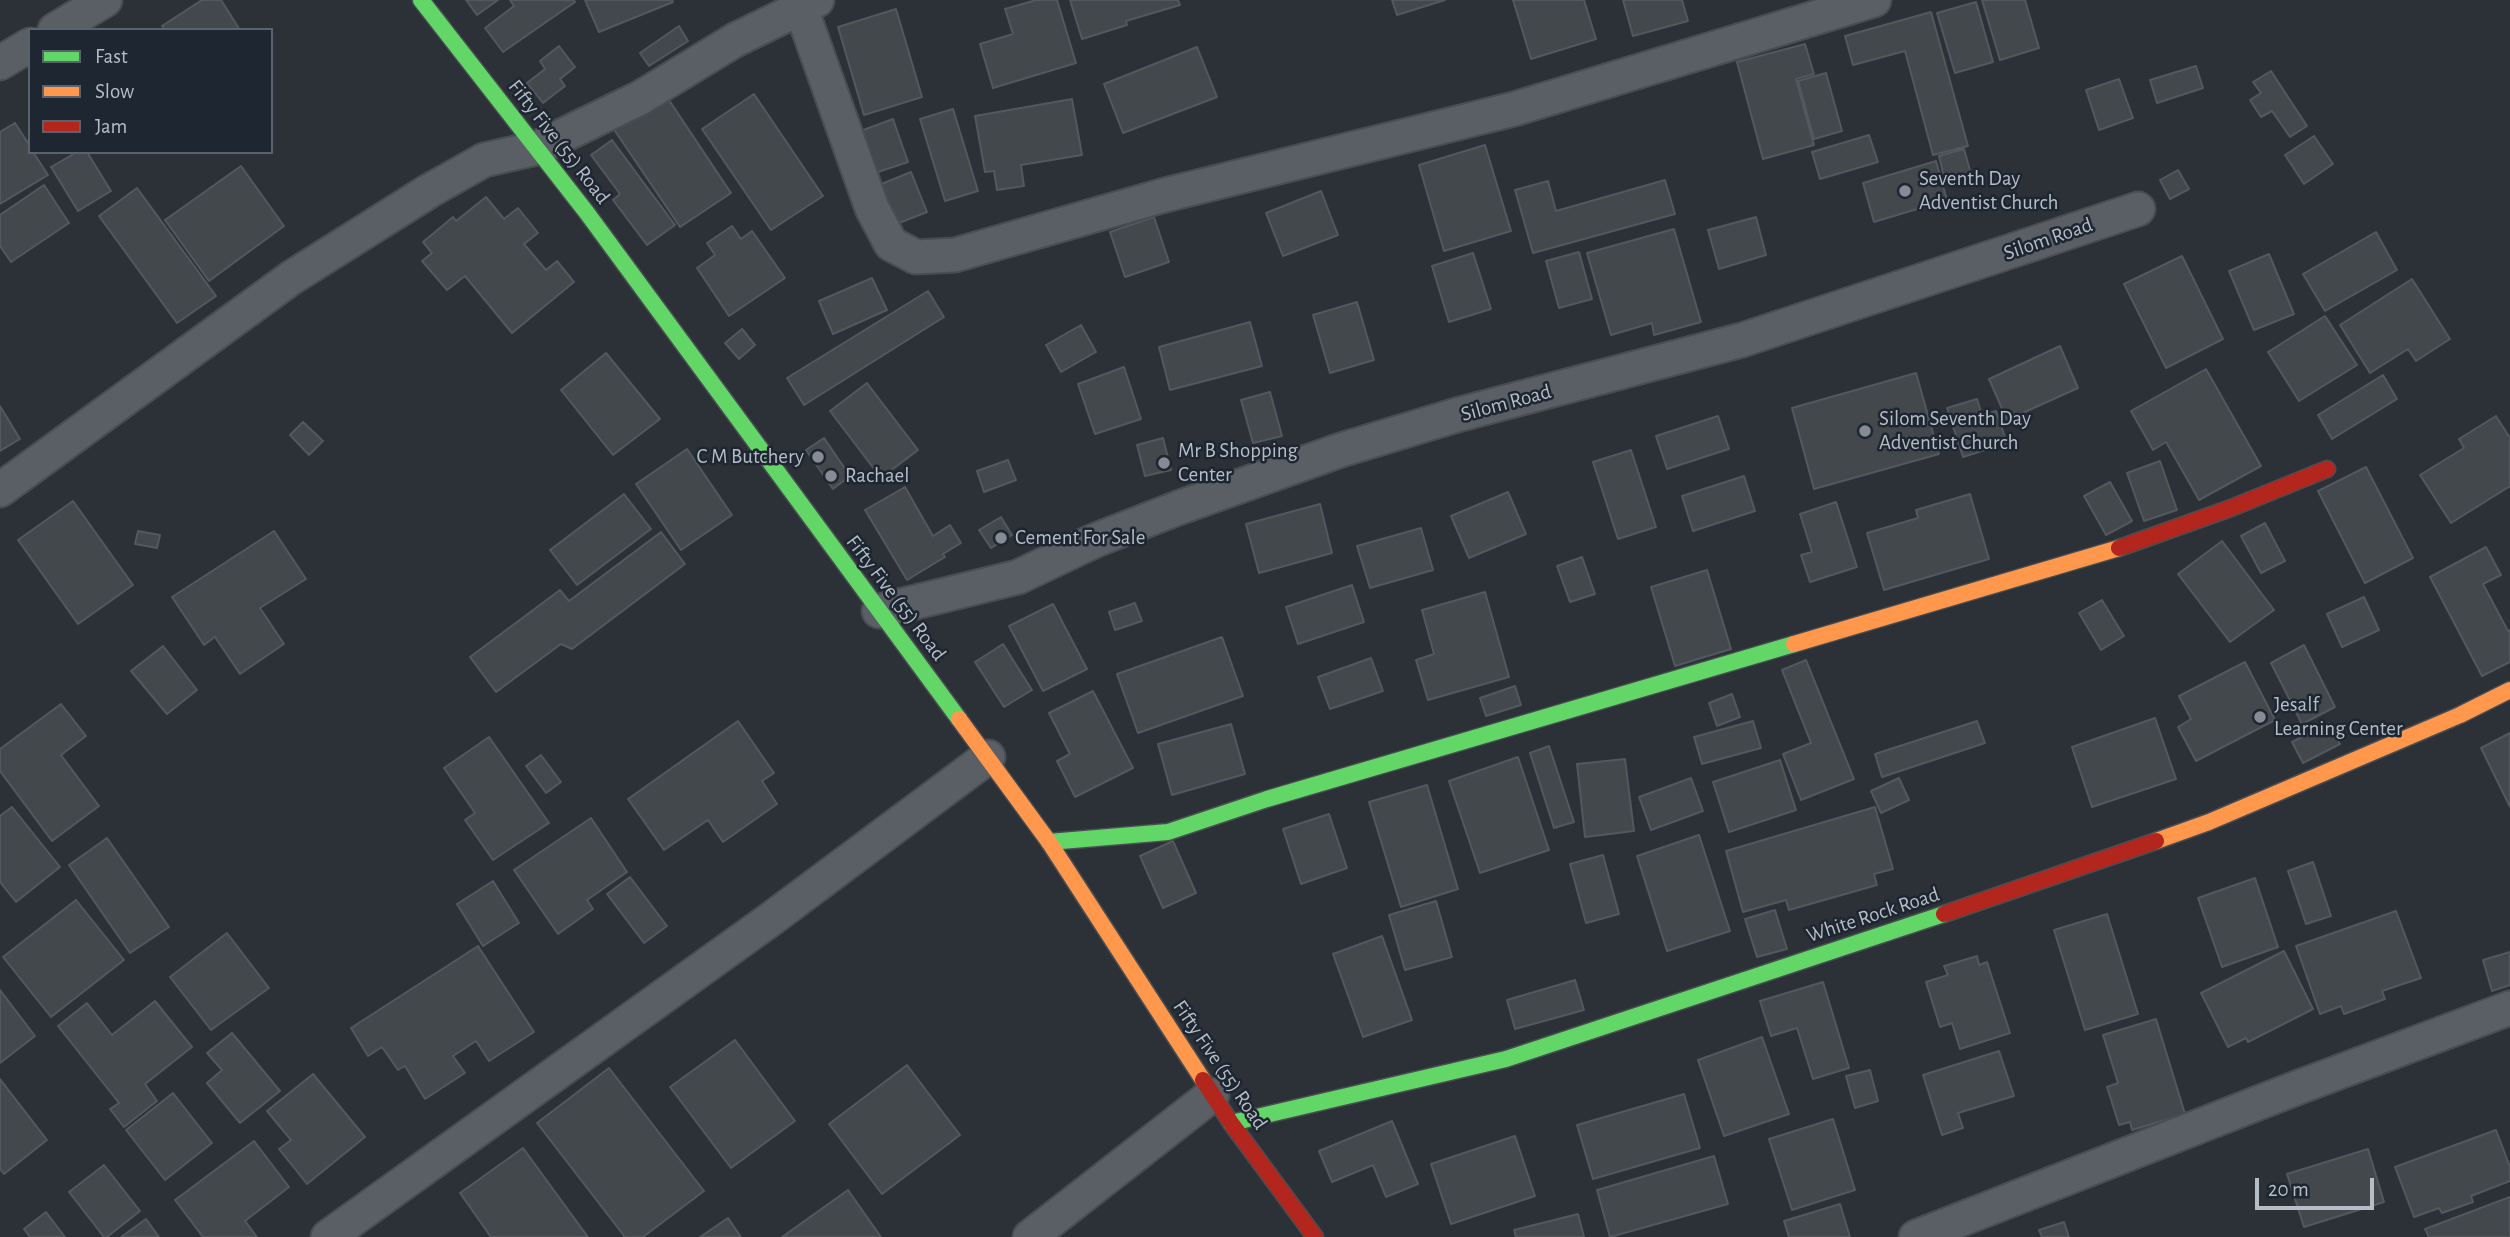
<!DOCTYPE html>
<html>
<head>
<meta charset="utf-8">
<style>
  body { margin:0 }
  #map { position:relative; width:2510px; height:1237px; overflow:hidden; background:#2b3137; font-family:"Alegreya Sans",sans-serif }
  canvas { display:block }
  .legend { position:absolute; left:28px; top:28px; width:245px; height:126px; box-sizing:border-box; background:#1e2631; border:2px solid #5a626d; margin:0; padding:9px 12px; list-style:none; font-size:21px; color:#b5bdc7 }
  .legend li { display:flex; align-items:center; gap:14px; height:35px }
  .legend b { width:35px; border:2px solid #5a626d }
  .scale { position:absolute; left:2255px; top:1178px; width:119px; height:32px; box-sizing:border-box; border:4px solid #b5bdc7; border-top:0; padding-left:9px; font-size:21px; line-height:24px; white-space:nowrap; color:#b5bdc7; -webkit-text-stroke:5px #1e2631; paint-order:stroke }
</style>
</head>
<body>
<div id="map">
<canvas width="2510" height="1237"></canvas>
<ul class="legend">
<li><b style="height:9px;background:#63d668"></b>Fast</li>
<li><b style="height:9px;background:#ff974d"></b>Slow</li>
<li><b style="height:9px;background:#b3261e"></b>Jam</li>
</ul>
<div class="scale">20 m</div>
</div>
<script>
const context = document.querySelector('canvas').getContext('2d');
context.lineJoin = 'round';
function fill(path, color) { context.fillStyle = color; context.fill(path, 'evenodd'); }
const poly = rows => new Path2D(rows.map(r => 'M' + r).join(''));
function stroke(path, color, width, dash) { context.strokeStyle = color; context.lineWidth = width; context.lineCap = dash ? 'butt' : 'round'; context.setLineDash(dash || []); context.stroke(path); }
function drawText(font, color, halo, rows, align = 'center') {
  context.font = font + ' "Alegreya Sans",sans-serif'; context.lineWidth = 5; context.setLineDash([]); context.textBaseline = 'middle'; context.strokeStyle = halo; context.fillStyle = color; for (const [text, x, y, turn = 0] of rows) {
    context.save(); context.translate(x, y); context.rotate((+turn || 0) * Math.PI / 180); context.textAlign = isNaN(turn) ? turn : align; if (halo) context.strokeText(text, 0, 0); context.fillText(text, 0, 0); context.restore();
  }
}
const building = poly([
  [202,0,221,0,240,30,165,30,162,26,202,0],
  [466,0,498,0,477,15,466,0],
  [510,0,574,0,575,2,503,52,485,28,514,6,510,0],
  [585,0,672,0,673,2,599,32,585,0],
  [1036,0,1057,0,1076,63,993,88,980,44,1013,34,1005,9,1036,0],
  [1070,0,1178,0,1180,5,1126,21,1127,25,1082,39,1070,0],
  [1392,0,1445,0,1397,15,1392,0],
  [1513,0,1584,0,1596,39,1531,59,1513,0],
  [1623,0,1682,0,1688,21,1633,36,1623,0],
  [1982,0,2025,0,2039,48,2000,60,1982,0],
  [1976,2,1993,62,1955,73,1937,13,1976,2],
  [896,9,922,97,864,115,838,27,896,9],
  [1931,12,1968,146,1933,155,1905,51,1853,65,1845,36,1931,12],
  [679,26,688,41,649,66,640,53,679,26],
  [1805,44,1814,74,1796,79,1814,145,1763,159,1737,62,1805,44],
  [559,46,575,67,560,79,565,86,543,103,527,83,545,69,540,61,559,46],
  [1197,47,1217,97,1123,133,1104,84,1197,47],
  [2196,66,2203,88,2157,103,2150,80,2196,66],
  [2271,71,2307,126,2290,137,2272,111,2261,117,2250,100,2261,93,2253,82,2271,71],
  [1826,73,1842,131,1814,139,1798,81,1826,73],
  [2119,79,2133,118,2099,130,2086,90,2119,79],
  [665,94,731,193,680,227,613,128,665,94],
  [754,94,823,196,771,230,702,129,754,94],
  [1072,99,1082,155,1021,165,1024,186,997,190,994,171,985,172,975,116,1072,99],
  [953,109,978,191,945,201,920,119,953,109],
  [893,119,908,162,872,174,858,132,893,119],
  [15,123,30,146,30,152,33,152,48,175,0,204,0,132,15,123],
  [1869,135,1878,162,1820,179,1812,152,1869,135],
  [2314,136,2333,164,2304,184,2285,155,2314,136],
  [612,140,675,225,647,245,613,200,620,194,591,155,612,140],
  [1485,145,1511,231,1444,251,1419,165,1485,145],
  [1964,149,1971,174,1945,181,1939,156,1964,149],
  [77,152,87,152,111,191,78,211,51,167,77,152],
  [1936,161,1947,200,1874,222,1863,183,1936,161],
  [241,166,284,226,209,281,165,220,241,166],
  [2178,170,2189,189,2170,199,2160,180,2178,170],
  [911,172,927,212,894,225,879,185,911,172],
  [1665,180,1675,214,1533,253,1515,190,1548,181,1556,211,1665,180],
  [44,185,69,223,11,262,0,246,0,215,44,185],
  [137,188,216,296,177,323,99,216,137,188],
  [1321,191,1338,235,1283,256,1266,213,1321,191],
  [486,197,504,219,518,208,538,233,524,244,546,270,557,261,574,282,512,333,465,276,447,290,422,261,432,253,423,242,453,217,456,221,486,197],
  [1154,217,1169,262,1125,277,1110,232,1154,217],
  [1756,217,1766,255,1719,269,1708,230,1756,217],
  [732,226,741,239,752,231,785,278,729,316,697,268,715,255,707,243,732,226],
  [1674,229,1701,322,1654,335,1652,323,1611,335,1587,253,1674,229],
  [2376,232,2397,270,2325,311,2303,274,2376,232],
  [1579,252,1592,299,1559,308,1546,261,1579,252],
  [1473,253,1491,309,1449,322,1432,266,1473,253],
  [2269,254,2294,314,2254,330,2229,271,2269,254],
  [2182,256,2223,339,2166,368,2124,284,2182,256],
  [872,278,887,310,833,334,819,301,872,278],
  [2412,279,2450,339,2416,361,2408,349,2370,373,2340,325,2412,279],
  [928,291,944,317,804,405,787,378,928,291],
  [1357,302,1374,360,1330,373,1313,315,1357,302],
  [2325,316,2357,365,2299,401,2268,352,2325,316],
  [1250,322,1262,366,1170,390,1159,347,1250,322],
  [1081,325,1096,352,1061,372,1046,345,1081,325],
  [742,329,755,345,739,359,725,343,742,329],
  [2060,346,2078,388,2007,420,1989,379,2060,346],
  [606,353,660,419,613,455,561,390,606,353],
  [1124,367,1141,419,1095,434,1078,384,1124,367],
  [2206,369,2261,466,2199,500,2166,442,2153,450,2131,411,2206,369],
  [1916,373,1939,454,1814,489,1792,408,1916,373],
  [2383,375,2397,399,2332,439,2318,415,2383,375],
  [867,383,918,450,881,478,830,411,867,383],
  [1270,392,1282,436,1253,443,1241,400,1270,392],
  [1977,399,1982,415,1996,411,2007,443,1963,457,1947,408,1977,399],
  [0,406,20,439,0,451,0,406],
  [1718,416,1729,449,1667,469,1656,436,1718,416],
  [2496,416,2510,438,2510,486,2451,523,2420,475,2464,448,2459,439,2496,416],
  [303,422,323,441,309,455,290,435,303,422],
  [824,438,850,476,833,489,806,450,824,438],
  [1163,438,1171,470,1145,476,1137,445,1163,438],
  [687,449,732,515,681,550,636,484,687,449],
  [1631,450,1656,527,1618,539,1593,462,1631,450],
  [1008,460,1016,480,984,492,977,471,1008,460],
  [2160,461,2177,510,2144,521,2127,473,2160,461],
  [2366,467,2413,558,2365,583,2318,491,2366,467],
  [1744,476,1755,511,1693,531,1682,496,1744,476],
  [2110,482,2132,521,2106,535,2084,496,2110,482],
  [905,487,933,536,950,525,961,543,943,554,945,557,907,580,865,510,905,487],
  [1508,492,1526,534,1469,558,1451,516,1508,492],
  [624,494,651,529,577,585,550,550,624,494],
  [1970,494,1989,559,1884,590,1867,533,1918,518,1916,510,1970,494],
  [73,501,133,585,78,624,18,540,73,501],
  [1836,502,1857,567,1810,582,1801,555,1812,552,1800,514,1836,502],
  [1320,504,1332,553,1259,573,1246,524,1320,504],
  [1001,517,1012,535,991,548,979,530,1001,517],
  [2265,523,2285,561,2261,573,2241,536,2265,523],
  [1421,528,1433,570,1370,588,1357,546,1421,528],
  [138,531,160,535,157,548,135,544,138,531],
  [274,531,306,579,260,608,284,644,240,674,215,637,204,645,172,597,274,531],
  [661,532,685,564,572,649,561,644,496,692,470,657,560,590,569,601,661,532],
  [2222,541,2274,610,2230,642,2178,574,2222,541],
  [2486,547,2501,575,2483,584,2508,631,2510,630,2510,662,2482,676,2430,577,2486,547],
  [1582,557,1595,594,1570,602,1557,566,1582,557],
  [1707,570,1731,649,1675,666,1651,587,1707,570],
  [1352,585,1364,622,1298,644,1286,607,1352,585],
  [1485,592,1509,677,1428,700,1416,660,1434,654,1422,610,1485,592],
  [2364,597,2379,630,2342,647,2327,614,2364,597],
  [2102,600,2124,636,2101,650,2079,613,2102,600],
  [1135,603,1142,621,1115,630,1109,612,1135,603],
  [1053,604,1087,669,1043,691,1009,626,1053,604],
  [1222,637,1243,696,1138,733,1117,674,1222,637],
  [1003,644,1032,690,1004,707,975,662,1003,644],
  [2304,645,2335,707,2302,724,2271,663,2304,645],
  [163,646,197,690,167,714,131,671,163,646],
  [1371,658,1383,691,1330,709,1318,677,1371,658],
  [1806,660,1854,779,1801,800,1783,754,1811,743,1782,670,1806,660],
  [2245,662,2275,720,2196,761,2178,727,2191,719,2179,696,2245,662],
  [1515,686,1521,705,1486,716,1480,698,1515,686],
  [1093,691,1133,768,1075,797,1057,761,1070,754,1049,713,1093,691],
  [1732,694,1740,717,1717,726,1709,703,1732,694],
  [61,704,86,736,61,755,99,806,52,841,0,771,0,749,61,704],
  [2155,718,2176,779,2092,807,2072,747,2155,718],
  [738,721,774,773,762,781,777,804,723,842,708,820,664,850,628,799,738,721],
  [1753,721,1761,748,1702,764,1694,737,1753,721],
  [1977,721,1985,743,1882,777,1875,754,1977,721],
  [2329,723,2340,744,2303,763,2292,742,2329,723],
  [1231,724,1245,774,1172,795,1158,744,1231,724],
  [2510,733,2510,807,2481,748,2510,733],
  [489,737,549,823,493,860,465,820,475,813,444,768,489,737],
  [1549,746,1574,822,1554,828,1530,753,1549,746],
  [541,755,561,782,546,793,526,766,541,755],
  [1518,757,1549,850,1480,873,1449,781,1518,757],
  [1625,759,1634,831,1585,837,1577,764,1625,759],
  [1780,760,1796,810,1729,832,1713,782,1780,760],
  [1691,778,1703,811,1651,830,1639,797,1691,778],
  [1899,778,1909,800,1881,813,1871,791,1899,778],
  [1427,785,1458,889,1401,907,1369,802,1427,785],
  [12,807,60,867,16,902,0,882,0,816,12,807],
  [1875,807,1893,869,1874,874,1877,885,1789,910,1786,900,1743,912,1726,851,1875,807],
  [1329,814,1347,868,1301,884,1283,829,1329,814],
  [591,818,627,872,587,900,593,909,558,934,514,870,591,818],
  [1699,835,1730,931,1667,951,1637,856,1699,835],
  [107,838,169,927,130,953,69,865,107,838],
  [1173,841,1196,893,1163,908,1140,856,1173,841],
  [1603,855,1619,914,1586,923,1570,864,1603,855],
  [2313,862,2331,916,2306,924,2288,871,2313,862],
  [630,877,667,926,644,943,607,894,630,877],
  [2255,878,2278,947,2222,967,2198,898,2255,878],
  [493,881,519,923,483,946,457,904,493,881],
  [76,900,124,960,51,1017,3,957,76,900],
  [1436,901,1452,957,1405,970,1389,915,1436,901],
  [1775,910,1787,949,1757,957,1745,919,1775,910],
  [2396,911,2421,978,2382,991,2385,999,2344,1014,2341,1006,2320,1014,2296,946,2396,911],
  [2107,914,2138,1014,2085,1030,2054,930,2107,914],
  [227,933,269,988,211,1030,170,977,227,933],
  [1382,936,1412,1020,1363,1037,1333,954,1382,936],
  [478,946,534,1032,489,1061,476,1041,453,1056,465,1073,425,1099,405,1066,398,1070,382,1047,368,1056,351,1028,478,946],
  [2284,951,2313,1009,2248,1042,2246,1038,2228,1047,2201,993,2284,951],
  [2510,952,2510,985,2492,991,2483,960,2510,952],
  [1977,956,1979,965,1987,962,2010,1033,1960,1049,1952,1023,1940,1027,1926,982,1948,975,1944,966,1977,956],
  [1575,980,1584,1010,1515,1029,1507,1000,1575,980],
  [1823,982,1849,1068,1813,1079,1797,1028,1771,1036,1760,1001,1823,982],
  [0,990,35,1036,0,1063,0,990],
  [155,1001,192,1047,145,1084,157,1101,124,1127,110,1109,119,1103,58,1026,87,1003,112,1035,155,1001],
  [2156,1019,2185,1114,2132,1130,2130,1122,2119,1125,2107,1087,2118,1083,2103,1035,2156,1019],
  [232,1033,280,1091,240,1123,207,1083,222,1070,207,1053,232,1033],
  [1762,1037,1789,1114,1724,1136,1698,1060,1762,1037],
  [735,1040,795,1121,731,1168,670,1087,735,1040],
  [1999,1051,2014,1096,1958,1113,1963,1128,1942,1135,1923,1075,1999,1051],
  [907,1065,960,1135,882,1194,829,1124,907,1065],
  [609,1068,704,1191,643,1237,625,1237,537,1123,609,1068],
  [1870,1070,1878,1101,1855,1108,1846,1076,1870,1070],
  [313,1074,365,1137,307,1184,279,1149,291,1140,267,1111,313,1074],
  [0,1079,47,1140,4,1174,0,1169,0,1079],
  [173,1093,212,1143,165,1180,126,1130,173,1093],
  [1684,1094,1700,1148,1593,1179,1577,1125,1684,1094],
  [1833,1119,1855,1190,1792,1210,1769,1139,1833,1119],
  [1392,1121,1418,1184,1386,1197,1373,1165,1332,1182,1319,1151,1392,1121],
  [2496,1130,2510,1167,2510,1181,2471,1196,2473,1202,2442,1213,2439,1208,2414,1217,2395,1167,2496,1130],
  [1515,1136,1535,1196,1451,1224,1431,1164,1515,1136],
  [254,1141,289,1187,245,1221,257,1237,203,1237,175,1200,254,1141],
  [523,1148,588,1237,491,1237,460,1193,523,1148],
  [2368,1149,2384,1202,2304,1227,2287,1174,2368,1149],
  [1714,1156,1728,1204,1610,1237,1597,1190,1714,1156],
  [104,1165,140,1211,107,1237,104,1237,69,1192,104,1165],
  [848,1190,881,1237,782,1237,848,1190],
  [2510,1197,2510,1237,2429,1237,2425,1229,2510,1197],
  [1840,1204,1850,1237,1789,1237,1784,1221,1840,1204],
  [46,1212,65,1237,30,1237,24,1229,46,1212],
  [1578,1214,1584,1237,1516,1237,1514,1230,1578,1214],
  [728,1218,741,1237,700,1237,728,1218],
  [146,1219,159,1237,121,1237,146,1219],
  [2064,1222,2069,1237,2042,1237,2039,1230,2064,1222]
]);
const street = poly([
  [798,0,872,208,891,244,916,257,955,255,1165,195,1514,109,1874,0],
  [55,30,105,0],
  [0,63,30,45],
  [0,490,291,278,429,191,484,160,537,148,640,98,735,40,817,0],
  [879,611,1018,577,1096,540,1178,508,1341,450,1457,415,1742,340,2138,209],
  [328,1237,771,919,988,757],
  [1030,1237,1212,1095],
  [1916,1237,2299,1087,2510,1008]
]);
const fast = poly([
  [421,0,587,213,959,719],
  [1049,842,1168,832,1267,799,1794,644],
  [1231,1123,1506,1059,1944,914]
]);
const slow = poly([
  [1794,644,2119,548],
  [959,719,1049,842,1203,1080],
  [2156,841,2209,822,2460,715,2510,690]
]);
const jam = poly([
  [2119,548,2231,508,2327,469],
  [1944,914,2156,841],
  [1203,1080,1231,1123,1315,1237]
]);
const markers = [
  [1905,191,7,"#858c95"],
  [1865,431,7,"#858c95"],
  [818,457,7,"#858c95"],
  [1164,463,7,"#858c95"],
  [831,476,7,"#858c95"],
  [1001,538,7,"#858c95"],
  [2260,717,7,"#858c95"]
];
const streetNames = [
  ["Fifty Five (55) Road",559,142,52],
  ["Silom Road",2048,239,-19],
  ["Silom Road",1506,403,-15],
  ["Fifty Five (55) Road",896,598,53],
  ["White Rock Road",1873,915,-18],
  ["Fifty Five (55) Road",1220,1065,56]
];
const poiNames = [
  ["Seventh Day",1919,179],
  ["Adventist Church",1919,203],
  ["Silom Seventh Day",1879,419],
  ["Adventist Church",1879,443],
  ["Mr B Shopping",1178,451],
  ["Center",1178,475],
  ["C M Butchery",804,457,"right"],
  ["Rachael",845,476],
  ["Cement For Sale",1015,538],
  ["Jesalf",2274,705],
  ["Learning Center",2274,729]
];
fill(building, '#43484d');
stroke(building, '#52585f', 2);
stroke(street, '#484d52', 37);
stroke(fast, '#484d52', 19);
stroke(slow, '#484d52', 19);
stroke(jam, '#484d52', 19);
stroke(street, '#5a5e65', 33);
stroke(fast, '#63d668', 16);
stroke(slow, '#ff974d', 16);
stroke(jam, '#b3261e', 16);
for (const [x, y, r, color] of markers) { const dot = new Path2D(); dot.arc(x, y, r, 0, 2 * Math.PI); context.fillStyle = color; context.fill(dot); stroke(dot, '#1e2631', 2.5); }
drawText('21px', '#b5bdc7', '#1e2631', streetNames);
drawText('21px', '#b5bdc7', '#1e2631', poiNames, 'left');
</script>
</body>
</html>
